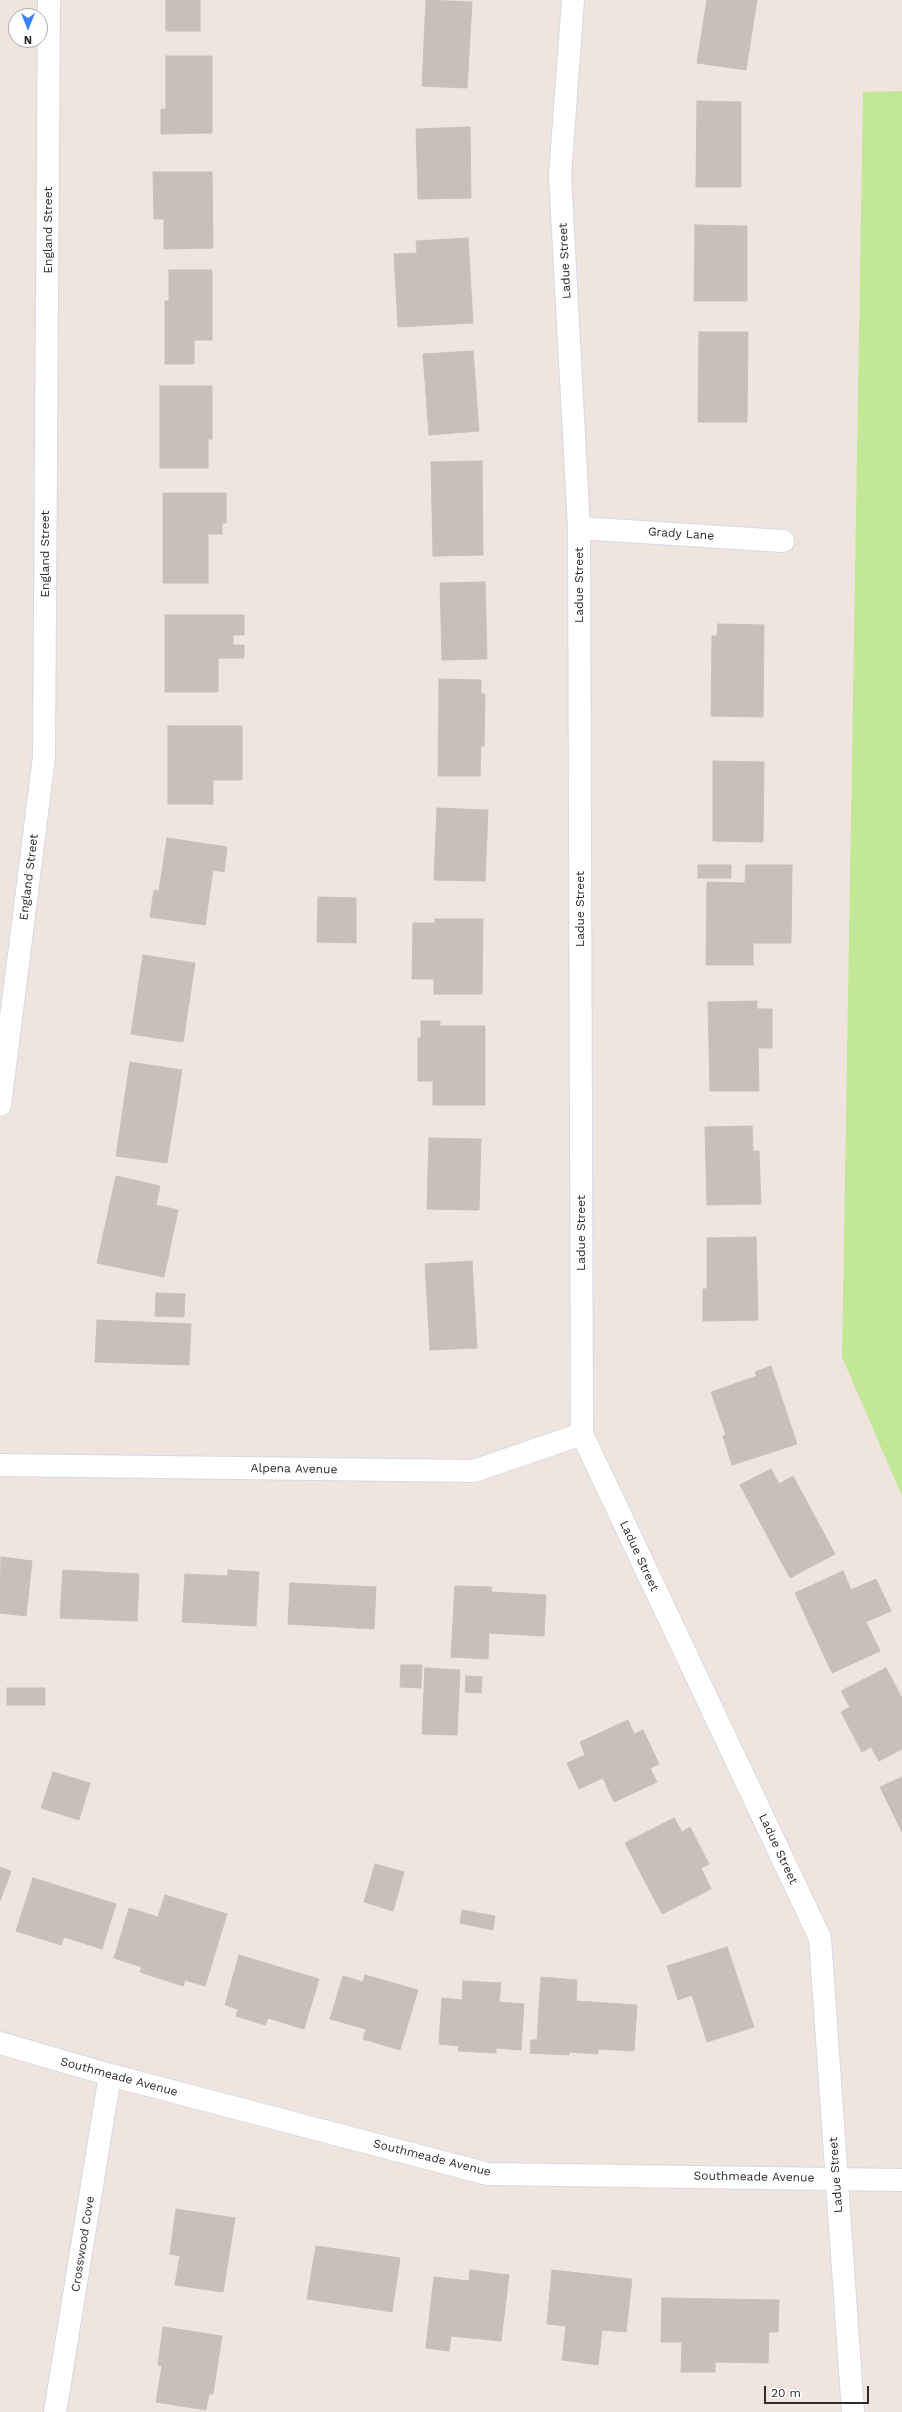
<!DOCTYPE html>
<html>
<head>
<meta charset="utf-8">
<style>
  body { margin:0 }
  #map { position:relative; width:902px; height:2412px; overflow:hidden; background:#efe4de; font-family:"Work Sans",sans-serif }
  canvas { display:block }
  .north { position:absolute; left:8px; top:8px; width:40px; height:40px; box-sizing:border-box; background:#fff; border:1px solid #ababab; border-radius:50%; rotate:180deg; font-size:11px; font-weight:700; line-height:16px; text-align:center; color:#2c2c2c }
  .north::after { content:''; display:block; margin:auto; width:14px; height:18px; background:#3a83ff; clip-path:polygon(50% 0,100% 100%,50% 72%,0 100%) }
  .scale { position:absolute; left:764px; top:2386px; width:105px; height:18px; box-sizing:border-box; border:2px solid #2c2c2c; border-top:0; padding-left:5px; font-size:12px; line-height:14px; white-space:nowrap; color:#2c2c2c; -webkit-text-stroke:3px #fff; paint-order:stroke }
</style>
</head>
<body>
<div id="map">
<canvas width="902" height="2412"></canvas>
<div class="north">N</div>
<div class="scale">20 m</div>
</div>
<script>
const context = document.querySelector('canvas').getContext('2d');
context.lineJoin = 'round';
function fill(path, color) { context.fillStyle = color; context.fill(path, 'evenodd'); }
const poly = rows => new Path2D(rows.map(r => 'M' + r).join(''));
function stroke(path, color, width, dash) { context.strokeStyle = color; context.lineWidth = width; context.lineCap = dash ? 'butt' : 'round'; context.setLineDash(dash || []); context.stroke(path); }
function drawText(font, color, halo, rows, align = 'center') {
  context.font = font + ' "Work Sans",sans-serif'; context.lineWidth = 4; context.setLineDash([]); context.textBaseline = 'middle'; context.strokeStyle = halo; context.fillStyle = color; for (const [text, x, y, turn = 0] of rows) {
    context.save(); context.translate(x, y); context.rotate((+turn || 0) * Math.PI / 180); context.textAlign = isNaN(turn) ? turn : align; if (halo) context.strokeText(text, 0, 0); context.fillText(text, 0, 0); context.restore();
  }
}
const green = poly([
  [902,91,902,1496,842,1357,863,92]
]);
const building = poly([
  [166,0,200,0,200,31,166,31,166,0],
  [426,0,472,2,467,88,422,86,426,0],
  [707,0,757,0,746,70,697,63,707,0],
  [166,56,212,56,212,133,161,134,161,109,166,109,166,56],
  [697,101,741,102,741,187,696,187,697,101],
  [470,127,471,198,418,199,416,129,470,127],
  [153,172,212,172,213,248,164,249,164,219,154,219,153,172],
  [695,225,747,226,747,301,694,301,695,225],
  [468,238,473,323,398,327,394,254,417,253,416,241,468,238],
  [169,270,212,270,212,340,194,340,194,364,165,364,165,301,169,301,169,270],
  [699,332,748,332,747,422,698,422,699,332],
  [473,351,479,431,429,435,423,354,473,351],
  [160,386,212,386,212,439,208,439,208,468,160,468,160,386],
  [482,461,483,555,433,556,431,462,482,461],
  [163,493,226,493,226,523,222,523,222,534,208,534,208,583,163,583,163,493],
  [485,582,487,659,442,660,440,583,485,582],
  [165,615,244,615,244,635,233,635,233,645,244,645,244,658,218,658,218,692,165,692,165,615],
  [718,624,764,625,763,717,711,716,712,636,717,636,718,624],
  [439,679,481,680,481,694,485,694,484,746,481,746,480,776,438,776,439,679],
  [168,726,242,726,242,780,213,780,213,804,168,804,168,726],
  [713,761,764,762,763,842,713,841,713,761],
  [437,808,488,810,485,881,434,880,437,808],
  [167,838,227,847,224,872,213,870,205,925,150,917,154,890,159,891,167,838],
  [698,865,731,865,731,878,698,878,698,865],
  [746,865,792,865,791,943,753,943,753,965,706,965,707,882,745,883,746,865],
  [318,897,356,898,356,943,317,942,318,897],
  [435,919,483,919,482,994,434,994,434,979,412,979,413,923,435,923,435,919],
  [143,955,195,963,183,1042,131,1034,143,955],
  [757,1001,757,1009,772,1009,772,1048,758,1048,759,1091,710,1091,708,1002,757,1001],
  [421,1021,440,1021,440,1026,485,1026,485,1105,433,1105,433,1081,418,1081,418,1038,421,1038,421,1021],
  [130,1062,182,1070,167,1163,116,1156,130,1062],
  [752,1126,753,1151,759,1151,761,1204,707,1205,705,1127,752,1126],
  [429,1138,481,1139,479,1210,427,1209,429,1138],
  [116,1176,160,1186,156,1205,178,1210,164,1277,97,1263,116,1176],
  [756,1237,758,1320,703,1321,703,1289,707,1289,707,1238,756,1237],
  [472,1261,477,1348,430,1350,425,1264,472,1261],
  [156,1293,185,1294,184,1317,155,1316,156,1293],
  [97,1320,191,1324,189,1365,95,1362,97,1320],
  [771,1366,797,1444,732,1465,723,1436,726,1435,711,1392,757,1376,755,1372,771,1366],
  [771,1469,779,1484,793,1476,835,1554,790,1578,740,1485,771,1469],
  [1,1557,32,1561,26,1616,0,1613,1,1557],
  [63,1570,139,1574,137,1621,60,1618,63,1570],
  [228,1570,259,1572,256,1626,182,1622,185,1574,228,1576,228,1570],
  [843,1571,851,1590,876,1579,891,1611,866,1622,880,1651,832,1673,795,1593,843,1571],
  [290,1583,376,1587,374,1629,288,1624,290,1583],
  [455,1586,492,1587,491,1592,546,1595,544,1636,489,1633,488,1659,451,1657,455,1586],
  [401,1665,422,1665,421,1688,400,1687,401,1665],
  [425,1668,460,1670,457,1735,422,1734,425,1668],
  [886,1668,902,1698,902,1749,879,1761,871,1747,862,1752,841,1712,850,1707,841,1691,886,1668],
  [466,1676,482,1677,481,1693,465,1692,466,1676],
  [7,1688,45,1688,45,1705,7,1705,7,1688],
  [628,1720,634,1734,643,1730,659,1764,650,1768,657,1782,614,1802,603,1778,579,1789,567,1763,585,1755,580,1742,628,1720],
  [53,1772,90,1783,79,1820,41,1808,53,1772],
  [902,1777,902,1832,880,1787,902,1777],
  [674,1818,682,1832,690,1827,709,1864,701,1868,711,1889,662,1914,625,1843,674,1818],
  [375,1864,404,1872,393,1911,364,1902,375,1864],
  [0,1867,11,1871,0,1901,0,1867],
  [33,1878,116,1904,102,1949,64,1937,61,1945,16,1931,33,1878],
  [165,1895,227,1914,205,1986,185,1980,183,1986,140,1972,142,1967,114,1958,129,1908,158,1917,165,1895],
  [462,1910,495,1916,493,1930,460,1923,462,1910],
  [727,1947,754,2027,707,2042,692,1995,678,2000,667,1966,727,1947],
  [239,1955,319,1979,304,2029,268,2018,265,2025,236,2016,238,2009,225,2005,239,1955],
  [365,1975,418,1990,400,2050,363,2039,366,2029,330,2019,343,1976,363,1982,365,1975],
  [541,1977,577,1980,576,2001,637,2005,634,2051,598,2049,598,2054,569,2052,569,2055,530,2053,531,2040,537,2040,541,1977],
  [463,1981,501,1983,499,2002,524,2004,521,2050,496,2048,496,2053,458,2051,459,2046,439,2044,442,1998,462,2000,463,1981],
  [176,2209,235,2218,223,2292,175,2285,180,2256,170,2254,176,2209],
  [316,2246,400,2258,392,2312,307,2299,316,2246],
  [470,2270,509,2275,501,2341,451,2336,449,2351,426,2348,434,2277,469,2281,470,2270],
  [552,2270,632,2279,626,2332,602,2330,598,2365,562,2360,566,2326,547,2324,552,2270],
  [662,2298,779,2300,778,2332,769,2332,768,2363,715,2362,715,2372,681,2372,682,2342,661,2342,662,2298],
  [163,2327,222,2336,213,2394,209,2394,206,2410,156,2402,162,2366,158,2365,163,2327]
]);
const minor = poly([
  [573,0,560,175,579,528,582,1434,820,1938,853,2412],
  [579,528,783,541],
  [0,1105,44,757,49,0],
  [0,1465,474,1471,582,1434],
  [0,2043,110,2075,488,2174,902,2180],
  [55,2412,110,2075]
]);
const streetNames = [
  ["England Street",48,230,-90],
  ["Ladue Street",565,261,-93],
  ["Grady Lane",681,534,4],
  ["England Street",45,554,-90],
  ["Ladue Street",579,585,-90],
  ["England Street",29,877,-83],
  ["Ladue Street",580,909,-90],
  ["Ladue Street",581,1233,-90],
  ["Alpena Avenue",294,1469,1],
  ["Ladue Street",639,1556,65],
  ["Ladue Street",778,1849,65],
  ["Southmeade Avenue",119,2077,15],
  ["Southmeade Avenue",432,2158,14],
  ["Ladue Street",836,2175,-94],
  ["Southmeade Avenue",754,2177,1],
  ["Crosswood Cove",83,2244,-81]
];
fill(green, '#c2e897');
fill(building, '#c6c0b9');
stroke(building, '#cac0b7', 1);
stroke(minor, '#d3dae6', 24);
stroke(minor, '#fff', 22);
drawText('12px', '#2c2c2c', '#fff', streetNames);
</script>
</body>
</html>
